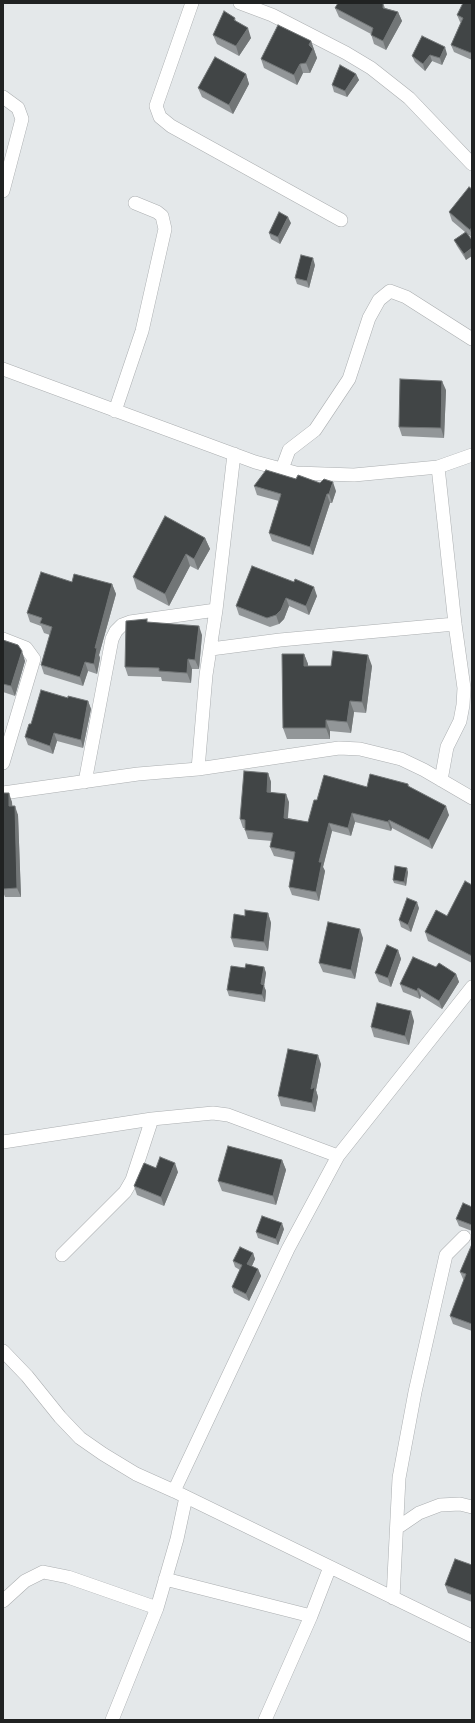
<!DOCTYPE html>
<html>
<head>
<meta charset="utf-8">
<style>
  body { margin:0 }
  #map { position:relative; width:475px; height:1723px; overflow:hidden; background:#e4e8ea; font-family:"Golos Text",sans-serif }
  canvas { display:block }
  .frame { position:absolute; inset:0; border:4px solid #202222; pointer-events:none }
</style>
</head>
<body>
<div id="map">
<canvas width="475" height="1723"></canvas>
<div class="frame"></div>
</div>
<script>
const context = document.querySelector('canvas').getContext('2d');
context.lineJoin = 'round';
const poly = rows => new Path2D(rows.map(r => 'M' + r).join(''));
function stroke(path, color, width, dash) { context.strokeStyle = color; context.lineWidth = width; context.lineCap = dash ? 'butt' : 'round'; context.setLineDash(dash || []); context.stroke(path); }
function fill(path, color) { context.fillStyle = color; context.fill(path, 'evenodd'); }
const minor = poly([
  [192,3,156,106,160,117,171,126,341,220],
  [240,3,272,15,346,53,371,68,409,98,472,164],
  [3,97,18,108,22,119,3,191],
  [3,369,255,462,296,473,354,475,438,467,472,455],
  [115,411,142,331,165,229,162,216,157,212,135,203],
  [438,467,455,624,464,688,463,705,460,721,447,747,441,780],
  [282,469,289,450,315,430,349,379,369,318,379,300,390,291,406,297,472,339],
  [3,639,26,648,34,659,3,763],
  [211,649,280,640,455,624],
  [198,769,206,675,216,610,234,454],
  [85,782,112,639,116,631,122,625,130,622,216,610],
  [3,793,138,774,198,769,339,748,360,749,401,759,424,770,472,798],
  [3,1142,152,1119,213,1113,228,1115,338,1156],
  [62,1255,125,1192,132,1180,152,1119],
  [3,1351,27,1376,60,1417,80,1438,103,1454,136,1474,174,1491,472,1636],
  [174,1491,288,1249,338,1156,472,987],
  [397,1528,419,1513,440,1505,460,1504,472,1507],
  [165,1579,311,1616],
  [393,1598,399,1478,415,1392,446,1255,464,1237],
  [3,1601,25,1581,43,1572,68,1577,157,1608],
  [112,1720,157,1608,177,1539,186,1497],
  [265,1720,311,1616,330,1567]
]);
const wall = poly([
  [338,3,383,3,385,8,398,12,402,21,386,50,374,44,371,34,339,17,335,8],
  [472,3,472,60,454,52,451,45,461,22,460,22,457,15],
  [235,18,236,22,251,38,239,56,217,44,213,35],
  [311,41,317,58,310,73,303,73,297,85,264,68,261,59],
  [447,54,442,65,432,61,425,71,415,62,412,56],
  [246,74,249,84,233,114,202,97,198,88],
  [356,74,359,80,347,97,334,92,332,85],
  [472,189,472,238,469,235,466,260,457,246,454,240,465,232,452,221,449,212],
  [291,223,280,244,271,239,269,233],
  [315,265,309,288,297,284,295,278],
  [446,390,444,438,402,436,399,427],
  [296,479,336,491,332,503,330,503,313,555,272,541,269,533,279,501,257,495,254,486],
  [205,538,210,549,198,570,190,566,169,606,137,589,133,577],
  [252,566,317,596,309,615,289,606,284,619,279,624,270,627,239,615,236,606],
  [72,582,112,584,116,594,99,655,100,658,97,674,88,671,83,686,44,674,41,665,50,635,44,633,41,626,30,622,27,613],
  [148,622,202,635,199,669,192,669,191,683,162,681,161,677,128,676,125,667],
  [3,640,25,661,15,696,3,692],
  [304,654,308,664,308,666,372,666,366,713,354,712,351,733,330,731,330,739,287,739,283,728],
  [68,698,88,701,91,709,83,748,57,741,53,754,28,745,25,737,31,724],
  [268,773,271,782,271,792,289,802,288,818,308,822,317,800,367,787,408,784,409,787,449,815,432,849,392,828,391,831,355,822,351,836,332,831,323,867,325,871,319,901,292,895,289,887,294,860,274,856,270,847,272,841,248,839,245,830,245,828,243,828,240,819],
  [3,793,12,802,12,806,18,815,21,897,5,897,3,892],
  [408,872,406,886,394,883,393,880],
  [472,885,472,963,428,941,425,932,447,916],
  [419,908,411,932,401,927,399,920],
  [268,913,271,923,268,951,234,947,231,938,245,916],
  [363,938,355,979,323,972,319,963],
  [398,950,401,959,391,987,379,982,375,973],
  [264,967,266,973,264,986,266,991,265,1002,229,996,227,990,245,968],
  [436,967,456,974,459,982,442,1009,421,996,420,999,403,992,400,984],
  [414,1021,409,1045,374,1037,371,1027],
  [321,1064,316,1090,318,1097,315,1112,281,1106,278,1096],
  [282,1160,286,1170,276,1205,222,1191,218,1181],
  [156,1168,178,1172,164,1206,137,1195,134,1186],
  [472,1207,472,1231,459,1226,456,1219],
  [284,1229,278,1245,258,1238,256,1232],
  [472,1244,472,1331,453,1324,450,1316,464,1280,463,1279,460,1272],
  [253,1253,255,1259,252,1266,258,1269,261,1276,249,1301,234,1293,232,1287,240,1270,235,1267,233,1261],
  [472,1565,472,1602,448,1593,445,1585]
]);
const shadedWall = poly([
  [398,12,402,21,386,50,383,41],
  [248,28,251,38,239,56,236,46],
  [311,41,317,58,310,73,306,63,309,45],
  [445,47,447,54,442,65,440,58],
  [430,55,432,61,425,71,423,64],
  [300,64,303,73,297,85,294,75],
  [246,74,249,84,233,114,229,105],
  [356,74,359,80,347,97,345,91],
  [288,217,291,223,280,244,278,237],
  [472,227,472,235,470,230],
  [472,248,472,256,466,260,464,254],
  [313,258,315,265,309,288,307,281],
  [442,381,446,390,444,438,441,428],
  [333,482,336,491,332,503,329,494],
  [327,494,330,503,313,555,310,547],
  [205,538,210,549,198,570,194,559],
  [186,554,190,566,169,606,165,594],
  [112,584,116,594,99,655,100,658,97,674,94,664,95,648],
  [314,587,317,596,309,615,306,606],
  [286,598,289,606,284,619,279,624,276,615],
  [199,626,202,635,199,669,195,660],
  [22,651,25,661,15,696,11,686],
  [304,654,308,664,308,677,304,666],
  [368,655,372,666,366,713,362,702],
  [188,659,192,669,191,683,187,673],
  [85,662,88,671,83,686,80,677],
  [88,701,91,709,83,748,81,740],
  [350,701,354,712,351,733,347,722],
  [326,720,330,731,330,739,326,728],
  [54,733,57,741,53,754,50,746],
  [268,773,271,782,270,801,267,792],
  [9,793,12,802,13,815,9,806],
  [286,794,289,802,287,826,284,818],
  [15,806,18,815,21,897,17,888],
  [446,806,449,815,432,849,429,840],
  [352,813,355,822,351,836,348,828],
  [389,820,392,828,391,831,388,822],
  [329,823,332,831,323,867,325,871,319,901,316,892,319,862],
  [407,868,408,872,406,886,404,882],
  [417,902,419,908,411,932,408,925],
  [268,913,271,923,268,951,264,942],
  [360,929,363,938,355,979,351,970],
  [398,950,401,959,391,987,388,978],
  [264,967,266,973,264,986,266,991,265,1002,262,995,261,984],
  [456,974,459,982,442,1009,439,1001],
  [418,988,421,996,420,999,417,991],
  [411,1011,414,1021,409,1045,405,1036],
  [318,1055,321,1064,316,1090,318,1097,315,1112,312,1103,311,1089],
  [282,1160,286,1170,276,1205,273,1196],
  [175,1163,178,1172,164,1206,161,1197],
  [282,1223,284,1229,278,1245,276,1239],
  [253,1253,255,1259,250,1270,247,1264],
  [258,1269,261,1276,249,1301,246,1294]
]);
const building = poly([
  [338,3,383,3,383,8,398,12,383,41,371,35,373,28,335,8,338,3],
  [463,3,472,3,472,52,471,53,451,45,463,18,457,15,463,3],
  [224,11,235,18,234,20,248,28,236,46,213,35,224,11],
  [278,25,311,41,309,45,313,49,306,63,300,64,294,75,261,59,278,25],
  [422,36,445,47,440,58,430,55,423,64,412,56,422,36],
  [215,57,246,74,229,105,198,88,215,57],
  [340,65,356,74,345,91,332,85,340,65],
  [469,187,472,189,472,227,470,230,449,212,469,187],
  [279,212,288,217,278,237,269,233,279,212],
  [466,232,472,240,472,248,464,254,454,240,466,232],
  [301,255,313,258,307,281,295,278,301,255],
  [400,379,442,381,441,428,399,427,400,379],
  [266,470,296,479,298,475,320,483,324,479,333,482,329,494,327,494,310,547,269,533,281,494,254,486,266,470],
  [165,516,205,538,194,559,186,554,165,594,133,577,165,516],
  [252,566,294,582,295,579,314,587,306,606,286,598,281,610,276,615,267,618,236,606,252,566],
  [41,572,72,582,74,574,112,584,95,648,97,648,94,664,85,662,80,677,41,665,52,627,40,623,42,618,27,613,41,572],
  [147,619,147,622,199,626,195,660,188,659,187,673,159,671,159,668,125,667,126,621,147,619],
  [3,640,18,645,22,651,11,686,3,684,3,640],
  [333,651,368,655,362,702,350,701,347,722,326,720,326,728,283,728,282,654,304,654,304,666,331,666,333,651],
  [41,690,68,698,68,696,88,701,81,740,54,733,50,746,25,737,29,724,31,724,41,690],
  [244,771,268,773,267,792,286,794,284,818,308,822,314,800,317,800,324,775,367,787,370,774,408,784,408,786,446,806,429,840,389,820,388,822,352,813,348,828,329,823,319,862,322,862,316,892,289,887,295,852,270,847,273,833,245,830,245,820,240,819,244,771],
  [3,793,9,793,9,806,15,806,17,888,3,889,3,793],
  [395,866,407,868,404,882,393,880,395,866],
  [465,881,472,885,472,956,425,932,436,910,447,916,465,881],
  [407,898,417,902,408,925,399,920,407,898],
  [245,910,268,913,264,942,231,938,234,914,245,916,245,910],
  [328,922,360,929,351,970,319,963,328,922],
  [387,945,398,950,388,978,375,973,387,945],
  [413,957,436,967,439,963,456,974,439,1001,418,988,417,991,400,984,413,957],
  [246,964,264,967,261,984,264,985,262,995,227,990,231,966,245,968,246,964],
  [377,1003,411,1011,405,1036,371,1027,377,1003],
  [288,1049,318,1055,311,1089,315,1087,312,1103,278,1096,288,1049],
  [228,1146,282,1160,273,1196,218,1181,228,1146],
  [160,1157,175,1163,161,1197,134,1186,144,1163,156,1168,160,1157],
  [463,1203,472,1207,472,1225,456,1219,463,1203],
  [262,1216,282,1223,276,1239,256,1232,262,1216],
  [472,1244,472,1324,450,1316,466,1274,460,1272,472,1244],
  [240,1247,253,1253,247,1264,258,1269,246,1294,232,1287,242,1265,233,1261,240,1247],
  [455,1559,472,1565,472,1595,445,1585,455,1559]
]);
stroke(minor, '#abaeb0', 14);
stroke(minor, '#fff', 13);
fill(wall, '#929698');
fill(shadedWall, '#727677');
fill(building, '#414546');
stroke(building, '#727677', 1);
</script>
</body>
</html>
